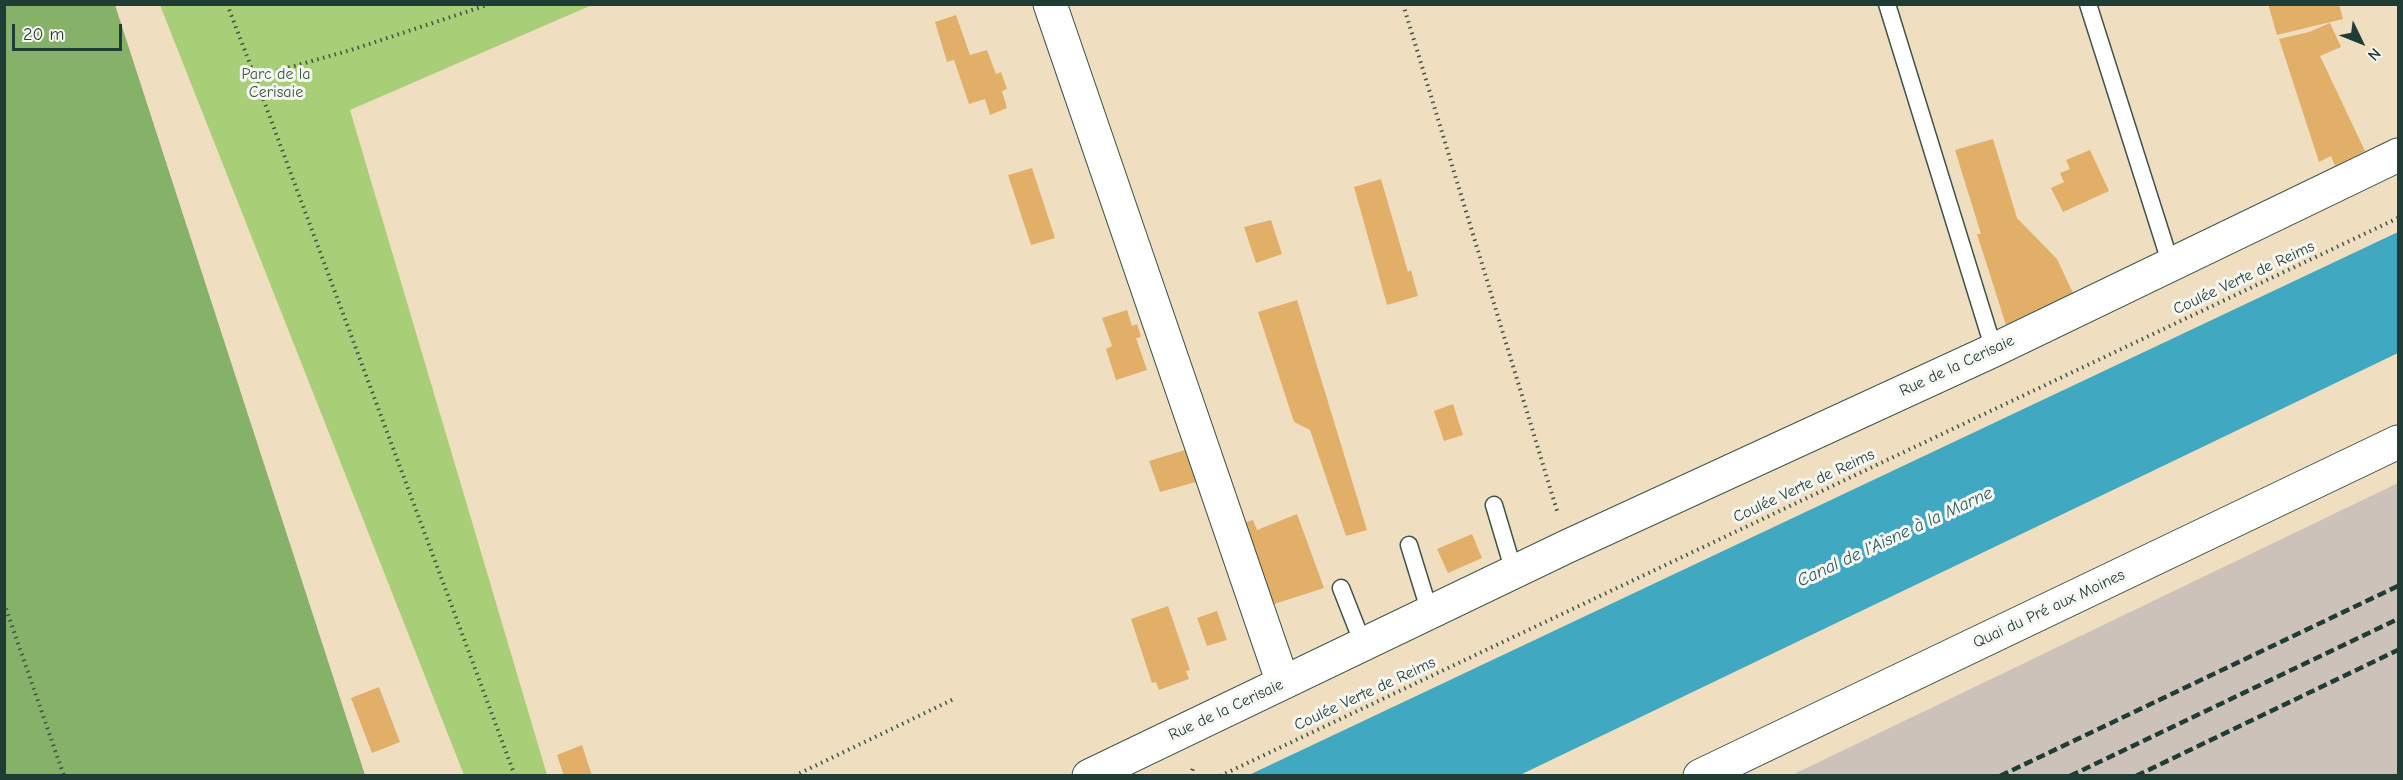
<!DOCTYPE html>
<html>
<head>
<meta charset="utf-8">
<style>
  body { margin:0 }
  #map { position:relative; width:2403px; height:780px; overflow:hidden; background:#f0dec0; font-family:"Comic Neue",sans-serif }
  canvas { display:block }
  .frame { position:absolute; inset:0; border:6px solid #1f3d34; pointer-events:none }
  .north { position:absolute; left:2331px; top:12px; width:60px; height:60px; -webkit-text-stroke:4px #f6f6f2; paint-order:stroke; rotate:133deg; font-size:16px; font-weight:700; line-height:24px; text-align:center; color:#1f3d34 }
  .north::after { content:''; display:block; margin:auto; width:21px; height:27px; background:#1f3d34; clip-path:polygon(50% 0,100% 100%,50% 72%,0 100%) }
  .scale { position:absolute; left:12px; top:24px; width:110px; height:27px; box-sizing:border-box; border:3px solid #1f3d34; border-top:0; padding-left:8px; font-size:18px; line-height:21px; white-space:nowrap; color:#1f3d34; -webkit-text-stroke:4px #f6f6f2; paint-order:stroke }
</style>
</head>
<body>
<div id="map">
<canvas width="2403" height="780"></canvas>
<div class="frame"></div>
<div class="north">N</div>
<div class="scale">20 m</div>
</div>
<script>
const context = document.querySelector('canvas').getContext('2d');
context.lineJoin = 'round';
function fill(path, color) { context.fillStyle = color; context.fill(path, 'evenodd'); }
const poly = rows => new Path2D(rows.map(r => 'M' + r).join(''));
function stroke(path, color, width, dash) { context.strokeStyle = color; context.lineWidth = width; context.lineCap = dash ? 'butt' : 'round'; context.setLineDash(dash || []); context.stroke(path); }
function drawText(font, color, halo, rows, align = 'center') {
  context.font = font + ' "Comic Neue",sans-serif'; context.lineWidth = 6; context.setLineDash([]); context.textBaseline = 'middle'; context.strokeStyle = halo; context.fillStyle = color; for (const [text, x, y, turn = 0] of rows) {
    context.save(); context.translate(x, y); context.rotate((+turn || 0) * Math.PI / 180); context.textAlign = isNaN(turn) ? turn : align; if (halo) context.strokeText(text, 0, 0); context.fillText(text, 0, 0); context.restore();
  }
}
const industrial = poly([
  [2398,483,2398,775,1792,775]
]);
const green = poly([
  [160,5,592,5,350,110,547,775,464,775]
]);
const forest = poly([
  [5,4,115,5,365,775,5,775]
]);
const water = poly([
  [2398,232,2398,353,1520,775,1249,775]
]);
const building = poly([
  [2268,4,2339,4,2343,19,2277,35],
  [956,15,970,55,987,50,996,74,1001,72,1007,89,1002,91,1007,108,990,115,985,99,969,104,954,60,947,62,935,22],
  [2330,23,2341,47,2320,56,2365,151,2335,166,2331,156,2319,162,2279,39,2309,32],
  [1993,139,2017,218,2057,259,2073,293,2006,325,1977,234,1981,234,1955,150],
  [2090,150,2109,191,2063,212,2051,188,2064,182,2060,173,2070,169,2066,160],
  [1032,168,1055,238,1031,245,1008,175],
  [1381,179,1408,272,1411,270,1418,296,1387,305,1354,187],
  [1271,220,1282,254,1256,263,1244,227],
  [1297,300,1367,530,1346,536,1310,430,1294,422,1258,312],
  [1127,310,1132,326,1137,324,1141,337,1136,338,1147,370,1116,380,1106,349,1112,346,1102,318],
  [1453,404,1463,435,1444,441,1434,411],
  [1185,450,1196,482,1160,492,1149,461],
  [1297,514,1324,588,1265,607,1236,525,1253,520,1257,530],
  [1472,534,1482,558,1448,573,1437,549],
  [1168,606,1190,670,1186,671,1189,679,1159,690,1156,682,1152,683,1131,619],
  [1217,611,1227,640,1207,646,1197,618],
  [379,687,400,742,372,753,351,698],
  [582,745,592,776,564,776,557,755]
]);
const path = poly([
  [227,4,255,77],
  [490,4,351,50,255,77,515,776],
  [1403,4,1558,514],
  [4,603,64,776],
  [794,776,956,698],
  [1190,776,1194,766],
  [1220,776,2398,218]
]);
const lane = poly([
  [1887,4,1994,350],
  [2088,4,2171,265],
  [1494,505,1514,572],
  [1409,545,1430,613],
  [1341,588,1363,644]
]);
const street = poly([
  [1050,4,1283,683],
  [1089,776,1568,546,1994,350,2398,155]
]);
const secondary = poly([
  [1700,776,2398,442]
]);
const rail = poly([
  [2000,776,2398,586],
  [2070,776,2398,619],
  [2136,776,2398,650]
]);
const parkNames = [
  ["Parc de la",276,74],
  ["Cerisaie",276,92]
];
const streetNames = [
  ["Coulée Verte de Reims",2244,278,-25],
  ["Rue de la Cerisaie",1957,366,-25],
  ["Coulée Verte de Reims",1804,486,-25],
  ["Quai du Pré aux Moines",2049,609,-25],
  ["Coulée Verte de Reims",1365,694,-25],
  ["Rue de la Cerisaie",1226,710,-25]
];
const waterNames = [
  ["Canal de l'Aisne à la Marne",1895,537,-25]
];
fill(industrial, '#cdc2b9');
fill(green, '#a9ce78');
fill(forest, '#86b168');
fill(water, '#40a8c0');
fill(building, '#e2af69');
stroke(lane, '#3e5549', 19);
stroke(street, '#3e5549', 35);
stroke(secondary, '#3e5549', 35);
stroke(path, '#3e5549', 4, [1.5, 4.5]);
stroke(lane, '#fff', 16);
stroke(street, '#fff', 33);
stroke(secondary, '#fff', 33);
stroke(rail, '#1f3d34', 4.5, [9, 4.5]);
drawText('16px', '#3b5a42', '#f6f6f2', parkNames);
drawText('16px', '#1f3d34', '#f6f6f2', streetNames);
drawText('italic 18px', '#295d5e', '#f6f6f2', waterNames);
</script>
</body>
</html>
